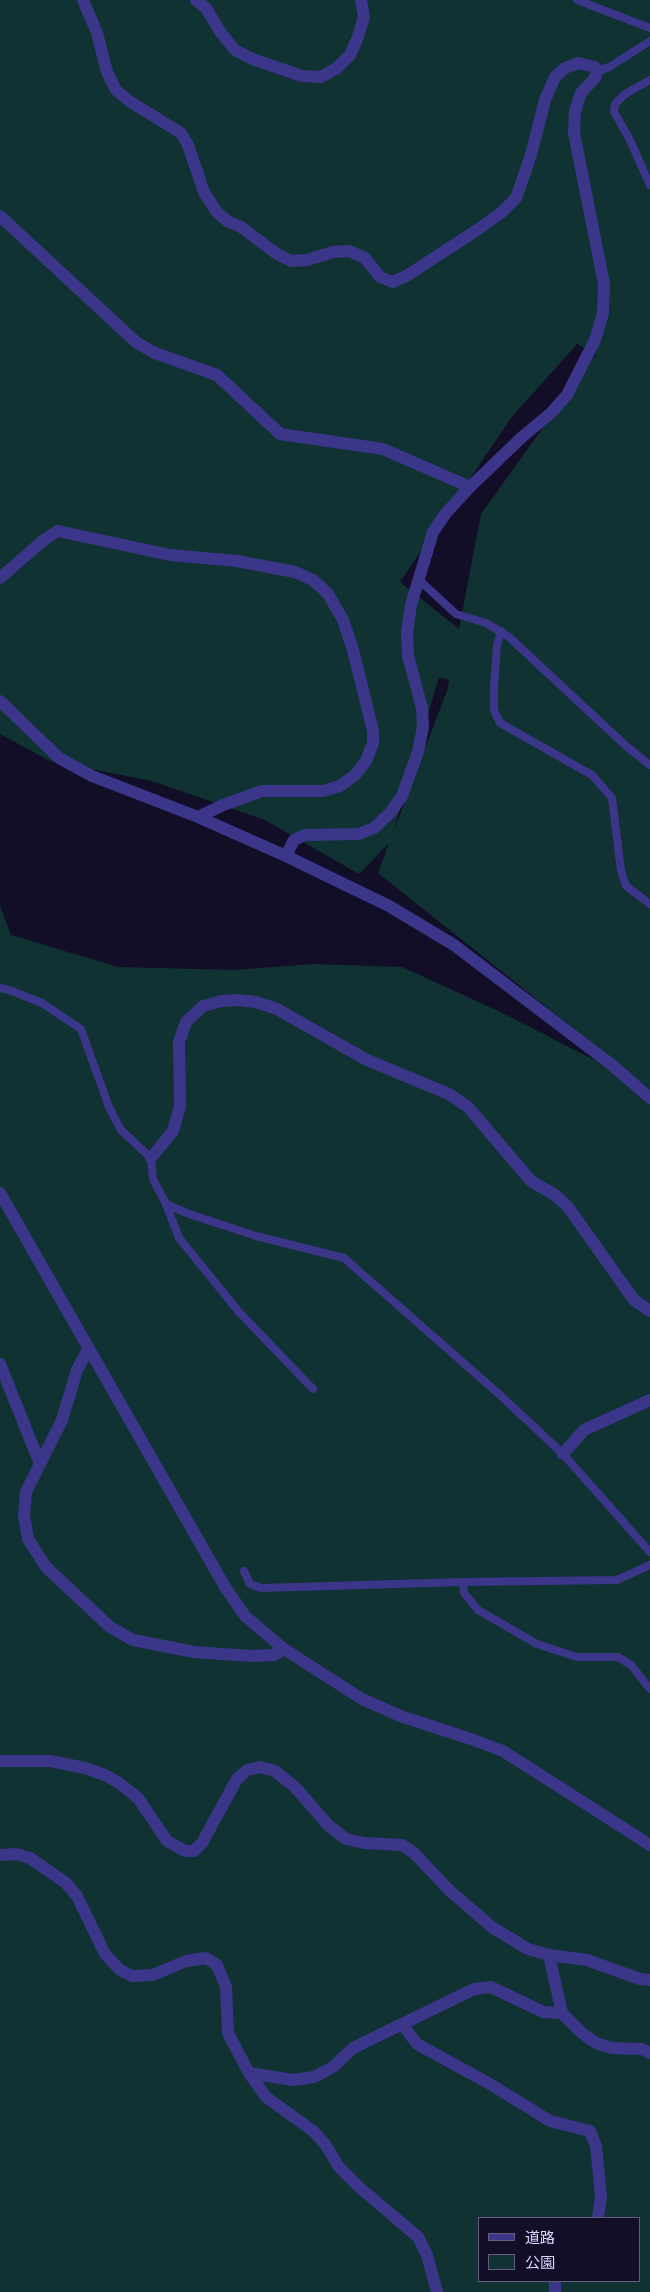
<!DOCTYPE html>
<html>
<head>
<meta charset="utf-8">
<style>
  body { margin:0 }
  #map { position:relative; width:650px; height:2292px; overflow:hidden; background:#130e28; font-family:"Open Sans","Noto Sans JP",sans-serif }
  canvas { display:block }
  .legend { position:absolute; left:478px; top:2217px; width:162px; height:65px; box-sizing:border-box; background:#130e28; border:1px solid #635e7e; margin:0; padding:6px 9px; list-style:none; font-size:15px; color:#dbd5ff }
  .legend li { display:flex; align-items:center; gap:10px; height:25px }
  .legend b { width:25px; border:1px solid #635e7e }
</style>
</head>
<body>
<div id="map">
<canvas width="650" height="2292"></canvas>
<ul class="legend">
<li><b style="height:6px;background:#3b368a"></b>道路</li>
<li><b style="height:14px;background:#113232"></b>公園</li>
</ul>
</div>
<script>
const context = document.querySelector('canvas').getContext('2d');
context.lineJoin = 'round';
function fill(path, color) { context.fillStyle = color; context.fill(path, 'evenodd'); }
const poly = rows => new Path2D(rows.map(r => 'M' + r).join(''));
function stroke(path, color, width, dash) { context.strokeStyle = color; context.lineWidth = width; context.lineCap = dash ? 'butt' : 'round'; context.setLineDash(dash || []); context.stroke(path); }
const green = poly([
  [0,0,650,0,650,2292,0,2292,0,906,11,935,118,967,234,970,313,964,402,967,496,1010,646,1086,378,873,389,843,359,874,265,820,152,781,50,761,0,734],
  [577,344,596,354,481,514,459,629,400,582,511,418],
  [439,677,449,680,448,688,393,833],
  [479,2218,639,2218,639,2281,479,2281]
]);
const service = poly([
  [577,0,650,28],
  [597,72,611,66,650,41],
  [650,80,625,94,615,104,614,112,629,138,650,185],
  [418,579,456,614,486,623,509,637,626,746,650,765],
  [501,631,497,645,494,687,494,710,500,723,592,775,612,798,621,871,626,886,650,904],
  [0,988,12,991,42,1003,81,1029,109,1107,121,1130,151,1158,153,1179,166,1204,189,1214,256,1236,344,1258,500,1395,563,1454,650,1552],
  [166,1204,179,1238,239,1312,313,1389],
  [650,1565,617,1580,463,1582,464,1593,478,1610,537,1644,577,1657,618,1657,631,1665,650,1689],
  [244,1571,250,1584,261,1588,463,1582]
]);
const minor = poly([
  [83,0,97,33,107,72,116,90,129,101,181,133,188,145,204,192,216,211,227,221,241,227,277,254,291,261,307,260,333,252,349,251,365,258,380,277,393,282,408,275,480,228,502,212,516,198,531,155,545,100,555,77,565,68,578,63,595,67,597,72,595,78,581,93,575,111,574,133,604,284,603,313,595,340,567,395,551,413,522,437,470,487,446,513,433,532,411,605,407,632,408,656,422,708,423,727,418,752,402,796,390,813,374,828,359,834,305,835,294,840,286,856],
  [196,0,206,8,221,33,235,50,252,59,302,76,321,77,337,68,350,55,358,37,364,17,361,0],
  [0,216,137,343,155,353,217,375,280,434,383,449,470,487],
  [0,578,45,539,58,531,170,555,237,561,295,572,313,580,328,594,343,620,353,650,373,731,373,743,366,761,355,775,340,786,323,791,262,791,223,805,198,817],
  [0,701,59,758,92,776,198,817,286,856,389,906,454,945,612,1065,650,1098],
  [151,1158,173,1131,180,1106,179,1042,186,1022,203,1006,222,1001,237,1000,256,1002,277,1009,367,1060,449,1094,468,1107,531,1181,555,1195,568,1207,634,1300,650,1311],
  [0,1193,225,1587,245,1616,284,1649,362,1699,403,1717,468,1738,503,1751,650,1845],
  [88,1349,77,1370,62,1420,26,1492,24,1515,28,1539,46,1567,110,1627,133,1640,194,1652,251,1656,274,1655,284,1649],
  [0,1364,40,1464],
  [563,1454,584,1430,650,1400],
  [0,1761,50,1761,85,1768,105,1775,119,1783,138,1798,167,1841,185,1851,194,1851,202,1843,237,1779,247,1770,260,1767,275,1771,295,1787,328,1825,346,1839,364,1843,402,1845,414,1853,449,1890,493,1928,528,1949,549,1955,587,1960,640,1979,650,1980],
  [0,1855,16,1854,30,1858,66,1883,77,1896,105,1954,120,1970,132,1976,153,1975,186,1961,206,1958,217,1965,226,1987,228,2033,249,2073,266,2097,313,2131,325,2144,339,2167,359,2187,418,2237,427,2255,437,2292],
  [549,1955,562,2013,583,2034,596,2043,612,2048,642,2049,650,2053],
  [402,2024,417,2044,490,2084,550,2121,590,2131,596,2146,601,2196,598,2218],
  [249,2073,293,2080,314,2077,333,2067,353,2048,474,1989,491,1987,543,2012,562,2013],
  [555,2281,555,2292]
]);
fill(green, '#113232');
stroke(service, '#3b368a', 8);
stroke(minor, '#3b368a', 12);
</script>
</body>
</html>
